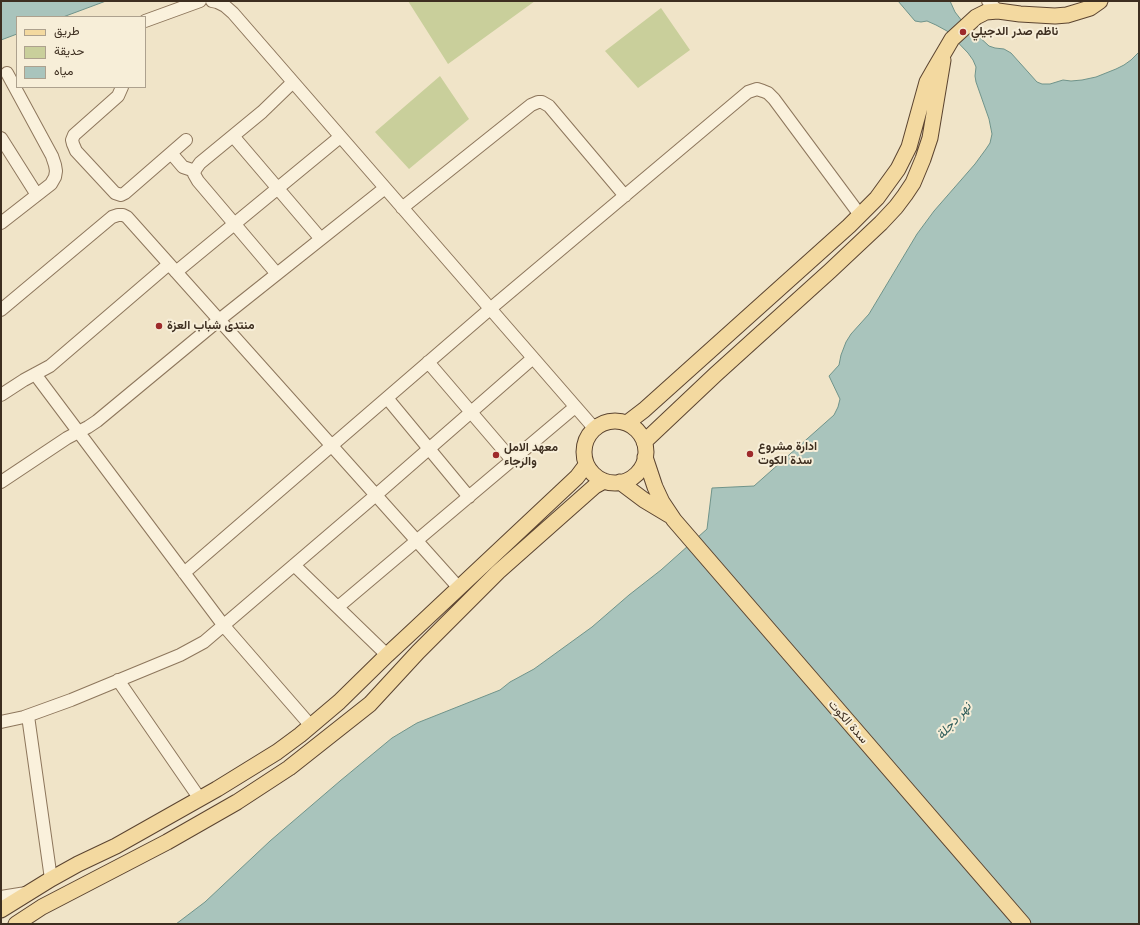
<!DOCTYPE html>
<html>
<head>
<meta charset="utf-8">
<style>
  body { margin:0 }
  #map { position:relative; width:1140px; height:925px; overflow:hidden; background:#f0e4c8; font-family:"Libre Baskerville",Vazirmatn,serif }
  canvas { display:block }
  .frame { position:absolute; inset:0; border:2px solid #3d2e20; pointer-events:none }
  .legend { position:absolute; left:16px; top:16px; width:130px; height:72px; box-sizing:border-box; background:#f7eed8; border:1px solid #ada18e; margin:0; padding:5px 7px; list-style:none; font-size:12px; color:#3d2e20 }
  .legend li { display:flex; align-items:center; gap:8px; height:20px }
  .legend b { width:20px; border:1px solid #ada18e }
</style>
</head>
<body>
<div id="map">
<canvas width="1140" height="925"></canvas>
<div class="frame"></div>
<ul class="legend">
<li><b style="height:5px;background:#f3d9a0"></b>طريق</li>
<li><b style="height:11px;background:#c9cf9b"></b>حديقة</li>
<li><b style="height:11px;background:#a9c4bc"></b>مياه</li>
</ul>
</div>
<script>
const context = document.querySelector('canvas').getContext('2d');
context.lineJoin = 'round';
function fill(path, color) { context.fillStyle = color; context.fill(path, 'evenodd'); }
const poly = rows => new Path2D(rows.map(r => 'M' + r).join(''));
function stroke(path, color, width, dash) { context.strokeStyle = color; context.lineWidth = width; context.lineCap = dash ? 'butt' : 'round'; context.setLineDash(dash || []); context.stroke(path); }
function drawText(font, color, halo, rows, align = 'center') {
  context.font = font + ' "Libre Baskerville",Vazirmatn,serif'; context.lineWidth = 4; context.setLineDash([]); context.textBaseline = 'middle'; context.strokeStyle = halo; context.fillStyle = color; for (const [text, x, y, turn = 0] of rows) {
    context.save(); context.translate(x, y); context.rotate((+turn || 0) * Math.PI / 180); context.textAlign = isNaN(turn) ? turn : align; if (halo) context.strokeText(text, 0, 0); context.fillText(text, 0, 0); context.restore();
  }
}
const green = poly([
  [408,1,535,1,448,64],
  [661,8,690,50,638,88,605,51],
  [440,76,469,119,409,169,375,132]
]);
const water = poly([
  [1,1,106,1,63,17,17,17,17,34,1,40,1,1],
  [898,1,950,1,955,12,962,21,989,46,995,48,1004,49,1011,53,1037,82,1042,84,1050,84,1063,80,1071,81,1082,80,1096,77,1116,69,1124,65,1131,60,1139,52,1139,924,176,924,205,902,270,841,340,781,392,738,417,723,500,690,510,682,534,669,592,627,629,595,661,570,707,529,712,488,754,486,834,415,838,407,840,399,829,376,839,365,841,355,846,342,851,334,869,314,917,234,934,211,975,164,986,149,990,143,992,134,989,119,976,82,975,76,976,67,973,60,968,53,947,31,936,25,927,21,921,22,915,21,898,1]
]);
const minor = poly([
  [212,1,217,2,225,6,233,13,594,428],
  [988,1,998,11],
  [145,21,200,1],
  [122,87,118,96,74,135,72,140,73,144,76,151,115,193,121,195,125,193,186,140],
  [233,136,321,239],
  [1,138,37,195],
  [171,153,183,167,195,171],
  [402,208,531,105,538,102,542,102,549,106,625,196],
  [1,223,51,184,55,177,56,171,55,165,52,156,7,73],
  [176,272,340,137],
  [277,274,198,181,194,174,195,170,200,163,262,112,293,82],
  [1,310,112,217,118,215,123,215,127,217,459,588],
  [428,362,512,460],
  [35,374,224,626,311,726],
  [1,395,24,380,50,366,169,264],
  [387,398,469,497],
  [1,482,67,438,88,427,97,421,219,320,385,188],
  [294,565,387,655],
  [184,573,490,309,748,92,757,89,763,91,768,93,774,99,860,215],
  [338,607,575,407],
  [118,680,200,799],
  [28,716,51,879],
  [1,722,24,717,71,700,180,655,204,642,376,495,533,358],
  [1,897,26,893]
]);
const major = poly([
  '584 452a31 31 0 1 1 62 0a31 31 0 1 1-62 0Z',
  [627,423,644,410,849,226,877,198,898,169,909,147,927,82,935,68,952,39,976,17,986,12,998,11,1020,14,1055,16,1067,15,1090,8,1100,1],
  [644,442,716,374,830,271,881,223,896,207,905,195,913,183,923,159,930,138,943,60],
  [645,457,655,487,662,502,674,520,1023,924],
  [620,482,644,500,669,515],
  [1,910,51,879,78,864,116,846,217,789,277,752,300,735,339,702,387,655,415,629,577,477,586,465],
  [16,924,42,907,167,842,237,802,289,768,370,704,418,652,498,572,595,486,604,481]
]);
const markers = [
  [963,32,4,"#9e2a2b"],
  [159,326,4,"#9e2a2b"],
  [750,454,4,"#9e2a2b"],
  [496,455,4,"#9e2a2b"]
];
const poiNames = [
  ["ناظم صدر الدجيلي",971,32],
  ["منتدى شباب العزة",167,326],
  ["ادارة مشروع",758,447],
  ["سدة الكوت",758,461],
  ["معهد الامل",504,448],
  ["والرجاء",504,462]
];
const streetNames = [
  ["سدة الكوت",848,722,49]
];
const waterNames = [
  ["نهر دجلة",954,721,-48]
];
fill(green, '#c9cf9b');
fill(water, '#a9c4bc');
stroke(water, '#6f938a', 1);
stroke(minor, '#8d765c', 14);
stroke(major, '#5b4430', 17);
stroke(minor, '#faf1dc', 12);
stroke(major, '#f3d9a0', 15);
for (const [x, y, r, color] of markers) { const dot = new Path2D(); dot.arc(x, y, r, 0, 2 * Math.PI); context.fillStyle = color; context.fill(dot); stroke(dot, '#f7eed8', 1.5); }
drawText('bold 12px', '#3d2e20', '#f7eed8', poiNames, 'left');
drawText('12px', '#3d2e20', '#f7eed8', streetNames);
drawText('italic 13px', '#2f5d5a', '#f7eed8', waterNames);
</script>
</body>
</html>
